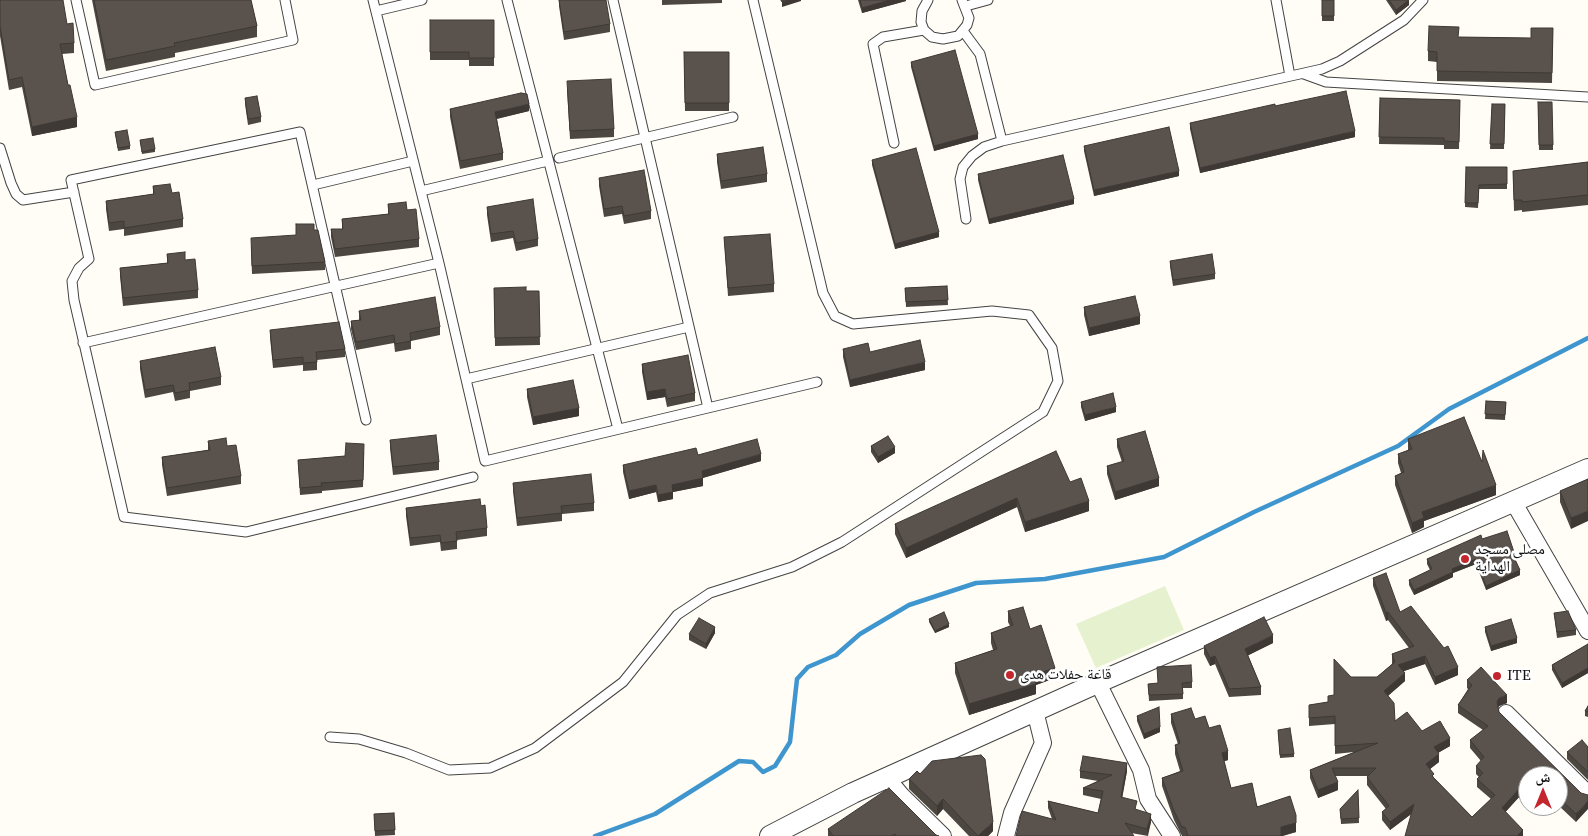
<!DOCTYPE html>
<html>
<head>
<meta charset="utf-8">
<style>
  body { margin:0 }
  #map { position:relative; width:1588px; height:836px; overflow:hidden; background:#fffdf5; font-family:"Source Serif 4","Noto Naskh Arabic",serif }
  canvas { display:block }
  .north { position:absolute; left:1518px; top:766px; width:50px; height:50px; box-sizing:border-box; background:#fff; border:1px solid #a0a0a0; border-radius:50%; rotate:0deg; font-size:14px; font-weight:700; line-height:20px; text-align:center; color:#111 }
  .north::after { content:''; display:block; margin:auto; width:18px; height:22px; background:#c4262e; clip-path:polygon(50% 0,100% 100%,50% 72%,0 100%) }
</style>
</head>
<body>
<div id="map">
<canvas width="1588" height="836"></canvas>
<div class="north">ش</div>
</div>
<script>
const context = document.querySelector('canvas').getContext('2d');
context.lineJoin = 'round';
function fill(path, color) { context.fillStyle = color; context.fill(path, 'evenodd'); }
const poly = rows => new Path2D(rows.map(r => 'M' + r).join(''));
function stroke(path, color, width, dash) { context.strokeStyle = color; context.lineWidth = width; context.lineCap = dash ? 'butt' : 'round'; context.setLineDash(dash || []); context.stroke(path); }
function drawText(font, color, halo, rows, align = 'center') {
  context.font = font + ' "Source Serif 4","Noto Naskh Arabic",serif'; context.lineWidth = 5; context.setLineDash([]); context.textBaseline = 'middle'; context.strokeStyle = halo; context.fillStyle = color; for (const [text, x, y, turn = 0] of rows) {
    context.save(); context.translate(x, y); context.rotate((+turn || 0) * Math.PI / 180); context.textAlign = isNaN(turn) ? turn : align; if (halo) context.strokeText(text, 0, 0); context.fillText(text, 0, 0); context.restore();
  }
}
const pitch = poly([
  [1165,586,1184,630,1096,668,1076,624]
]);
const stream = poly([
  [595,836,655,814,739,761,753,762,763,772,775,766,790,742,797,679,808,667,836,655,860,634,909,605,976,583,1045,579,1164,557,1254,512,1398,446,1449,409,1588,338]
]);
const service = poly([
  [76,0,95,85,293,40,285,0],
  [373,0,439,263,485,461,817,382],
  [507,0,618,429],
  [613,0,708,408],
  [928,0,922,11,921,22,924,30,932,37,943,39,958,36,967,25,969,18,962,0],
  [1276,0,1290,76],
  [966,6,988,0],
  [376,11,422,0],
  [963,31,980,54,1002,141,1322,69,1340,61,1404,20,1423,0],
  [1304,74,1326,82,1588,97],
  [894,143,873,44,883,37,924,30],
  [0,148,11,183,16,194,23,200,74,192],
  [559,158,733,117],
  [313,185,413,161],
  [421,191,548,161],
  [966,219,960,179,963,167,972,156,984,147,1002,141],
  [83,343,439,263],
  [466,379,689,327],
  [366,420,300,132,71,180,89,259,79,268,72,281,74,300,124,517,246,532,473,477],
  [330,737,359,739,406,753,449,770,490,768,535,748,623,682,677,615,710,593,792,567,842,542,1043,412,1058,381,1052,348,1029,315,992,311,853,324,835,316,823,293,753,0]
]);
const minor = poly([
  [1514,503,1588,631],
  [1098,683,1141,770,1148,799,1172,836],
  [1506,713,1588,794],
  [887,778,902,796,943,836],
  [1006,836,1012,813,1043,743,1035,711]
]);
const tertiary = poly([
  [770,836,853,793,1104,680,1588,469]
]);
const wall = poly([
  [0,0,67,24,74,43,74,53,62,54,68,85,77,127,32,136,22,87,9,90,0,36],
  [92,0,251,0,257,26,257,37,175,53,175,57,106,71],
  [559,0,610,24,610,32,564,40,559,6],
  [662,0,722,0,722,3,662,5],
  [858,0,906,0,906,1,862,13],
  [1322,0,1334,0,1334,21,1322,21],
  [1386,0,1409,0,1409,5,1396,15],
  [430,20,494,20,494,66,469,66,469,60,430,60],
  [1553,28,1552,83,1437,81,1437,62,1428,61,1428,51,1459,37,1531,38],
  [684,52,729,52,729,111,685,111],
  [911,62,978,139,934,151,911,67],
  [567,89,614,129,614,137,570,139],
  [245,98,261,117,261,122,248,125,245,104],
  [1380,98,1460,100,1459,149,1444,149,1444,145,1379,144],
  [1538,102,1553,145,1553,150,1539,150],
  [1492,104,1505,104,1504,149,1490,149],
  [1275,106,1355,137,1200,173,1190,129,1190,123],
  [450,109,529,111,497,119,503,153,503,160,460,169,450,117],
  [115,132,130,146,130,149,118,151],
  [140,140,155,149,155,152,142,154],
  [1084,146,1179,176,1094,196,1084,151],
  [717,154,767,174,767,182,721,189,717,162],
  [872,160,939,237,895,249,872,165],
  [1588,162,1588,205,1522,212,1522,210,1514,211,1513,171],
  [1466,167,1507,167,1507,189,1479,189,1478,208,1465,207],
  [978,174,1074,204,989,224,978,180],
  [599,178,651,211,651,219,624,224,622,214,604,217,599,186],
  [153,186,172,193,183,219,183,227,124,236,124,229,109,231,106,209,106,201,153,194],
  [388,204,407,210,419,239,419,247,335,257,331,237,331,229,342,229,342,219,388,214],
  [487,207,538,239,538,246,516,251,513,238,491,242,487,215],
  [314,230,325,262,325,270,252,274,251,246,296,235],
  [724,237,774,284,774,292,728,296],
  [167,254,185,260,198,290,198,298,123,306,120,276,120,268,167,263],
  [1170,261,1215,274,1215,279,1173,286,1170,266],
  [947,286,948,305,906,307,905,288],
  [494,288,526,291,539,291,540,345,495,346],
  [1084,307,1140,324,1089,336,1084,315],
  [359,311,440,327,440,335,411,341,411,349,395,352,394,343,356,350,351,329,351,321,359,320],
  [270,330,345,349,345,357,317,360,317,370,303,371,303,365,273,368,270,337],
  [843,349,870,352,925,370,850,387,843,357],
  [140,361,221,377,221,385,190,391,190,398,175,401,173,392,145,398,140,369],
  [642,364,695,393,695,401,667,407,665,397,647,400,642,372],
  [527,389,579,416,533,425,527,397],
  [1486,401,1506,402,1505,420,1485,419],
  [1081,402,1116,412,1085,421,1081,407],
  [1117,439,1159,486,1115,500,1107,474,1107,466,1122,462,1117,447],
  [1408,439,1482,462,1496,495,1424,521,1424,527,1412,533,1395,485,1395,476,1401,473,1398,463,1398,454,1408,450],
  [390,440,439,462,439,470,393,475,390,448],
  [208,441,227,446,241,476,241,484,167,496,162,465,162,457,208,450],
  [871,446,895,453,878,463,871,452],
  [364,452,363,487,322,491,322,493,300,495,298,460,345,456],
  [698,455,761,461,703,478,703,486,673,492,673,499,658,502,656,492,629,499,623,472,623,465],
  [1588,479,1571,529,1560,502,1560,491],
  [1070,482,1089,511,1025,532,1017,507,906,558,895,534,895,524],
  [513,483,594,503,594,511,562,514,562,521,517,526,513,491],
  [481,506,487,528,487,536,457,540,457,549,441,551,440,542,410,546,406,516,406,508],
  [1482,539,1514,557,1520,575,1486,590,1476,564,1453,573,1453,577,1414,595,1409,585,1409,580,1430,570,1427,564,1427,559],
  [1373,578,1400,612,1458,675,1435,685,1425,664,1404,671,1405,681,1388,696,1395,721,1422,731,1450,746,1438,753,1439,762,1430,769,1434,778,1472,817,1491,799,1477,787,1477,779,1479,777,1476,774,1476,766,1481,761,1470,748,1470,740,1483,730,1458,713,1458,705,1468,689,1467,688,1467,680,1507,703,1499,706,1498,708,1499,712,1581,793,1576,822,1558,805,1558,776,1528,776,1528,803,1520,796,1505,812,1523,836,1411,814,1390,830,1382,820,1382,812,1386,809,1367,785,1367,777,1368,776,1335,776,1338,790,1318,798,1310,778,1310,770,1354,752,1335,754,1335,724,1309,726,1309,705,1328,702,1351,677,1377,677,1392,664,1392,654,1409,648,1388,620,1386,621,1373,586],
  [1008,611,1030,629,1055,678,1036,685,1036,694,969,715,955,673,955,663,993,650,991,643,991,633,1010,626,1008,622],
  [1554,613,1576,630,1576,635,1557,638],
  [929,619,949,627,935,633,929,622],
  [1485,627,1517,643,1491,651,1485,632],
  [715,633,706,649,689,640,689,634],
  [1273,643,1248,655,1261,687,1261,695,1229,697,1215,664,1210,666,1204,654,1204,646],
  [1588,644,1588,673,1562,688,1552,670,1552,665],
  [1192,682,1192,688,1183,688,1183,699,1149,701,1148,684],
  [1588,706,1588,717,1585,716,1585,711],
  [1171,714,1195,719,1209,728,1228,760,1224,761,1231,788,1296,832,1283,836,1182,836,1174,820,1162,786,1162,778,1180,771,1175,754,1175,745,1178,744,1171,723],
  [1137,716,1160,732,1144,739,1137,721],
  [1278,730,1294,754,1294,757,1280,758],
  [1588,747,1588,780,1567,759,1567,752],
  [917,771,993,831,988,836,969,836,943,809,937,816,909,789,909,779],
  [1080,771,1127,771,1122,797,1151,822,1148,836,1052,819,1048,808,1048,801,1098,813,1101,799,1083,795,1083,788,1098,781,1080,778],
  [1358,790,1359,823,1341,824,1340,809],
  [1531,806,1540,806,1536,810],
  [394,813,395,835,375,836,374,814],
  [828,829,936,835,939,836,828,836]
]);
const shadedWall = poly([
  [789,0,801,0,801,1,782,7,782,2],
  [890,0,906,0,906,1,862,13,862,8],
  [1409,0,1409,5,1396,15,1396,10],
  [529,104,529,111,495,119,495,112],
  [77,117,77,127,32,136,32,127],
  [1355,131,1355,137,1200,173,1200,168],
  [978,134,978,139,934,151,934,146],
  [1179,171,1179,176,1094,196,1094,190],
  [1074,199,1074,204,989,224,989,219],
  [939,232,939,237,895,249,895,244],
  [1140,316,1140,324,1089,336,1089,328],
  [925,362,925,370,850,387,850,380],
  [665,389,665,397,647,400,647,392],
  [1116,407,1116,412,1085,421,1085,415],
  [579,408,579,416,533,425,533,417],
  [895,447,895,453,878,463,878,457],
  [761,454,761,461,702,478,702,471],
  [703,478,703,486,673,492,673,499,658,502,658,495,672,485],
  [1159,478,1159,486,1115,500,1115,492],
  [656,485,656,492,629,499,629,491],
  [1496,485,1496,495,1424,521,1424,527,1412,533,1412,523,1422,512],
  [1017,498,1017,507,906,558,906,548],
  [1089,501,1089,511,1025,532,1025,522],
  [1588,511,1588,521,1571,529,1571,518],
  [1476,559,1476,564,1453,573,1453,577,1414,595,1414,590,1452,569],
  [1520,570,1520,575,1486,590,1486,586],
  [1388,612,1388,620,1386,621,1386,613],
  [949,624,949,627,935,633,935,631],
  [715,627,715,633,706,649,706,644],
  [1273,635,1273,643,1245,657,1245,649],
  [1517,638,1517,643,1491,651,1491,646],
  [1215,656,1215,664,1210,666,1210,658],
  [1425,656,1425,664,1398,673,1398,665],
  [1458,667,1458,675,1435,685,1435,677],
  [1055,668,1055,678,1036,685,1036,694,969,715,969,704,1033,675],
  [1588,668,1588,673,1562,688,1562,683],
  [1405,673,1405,681,1384,699,1384,691],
  [1507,695,1507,703,1499,706,1497,710,1497,702,1499,698],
  [1160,727,1160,732,1144,739,1144,734],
  [1450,738,1450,746,1434,755,1434,747],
  [1228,751,1228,760,1222,762,1222,753],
  [1439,754,1439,762,1426,772,1426,764],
  [1127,763,1127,771,1121,805,1121,797],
  [1338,782,1338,790,1318,798,1318,790],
  [1520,788,1520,796,1502,816,1502,808],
  [943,799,943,809,937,816,937,806],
  [1588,801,1588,809,1576,822,1576,814],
  [1414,804,1414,812,1390,830,1390,822],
  [1536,806,1540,806,1536,810],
  [1151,814,1151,822,1147,836,1147,829],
  [1296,815,1296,832,1281,836,1281,827],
  [993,822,993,831,988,836,978,836],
  [1523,830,1523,836,1517,836]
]);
const building = poly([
  [0,0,63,0,67,24,73,23,74,43,60,44,68,85,70,85,77,117,32,127,22,77,9,80,0,26,0,0],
  [94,0,251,0,257,26,174,43,175,46,106,60,94,0],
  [559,0,606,0,610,24,564,32,559,0],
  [781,0,789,0,782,2,781,0],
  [860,0,890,0,862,8,860,0],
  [1322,0,1334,0,1334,16,1322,16,1322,0],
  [1389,0,1409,0,1396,10,1389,0],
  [430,20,494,20,494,58,469,58,469,52,430,52,430,20],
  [1429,26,1459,27,1458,37,1531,38,1531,28,1553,28,1552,73,1437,71,1437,52,1428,51,1429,26],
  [955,50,978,134,934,146,911,62,955,50],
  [684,52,729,52,729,103,685,103,684,52],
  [611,79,614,129,570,131,567,81,611,79],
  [1346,91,1355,131,1200,168,1190,123,1275,104,1275,106,1346,91],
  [521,93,527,94,529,104,495,112,503,153,460,161,450,109,521,93],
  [257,96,261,117,248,119,245,98,257,96],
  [1380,98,1460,100,1459,142,1444,141,1444,138,1379,137,1380,98],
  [1538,102,1552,102,1553,145,1539,145,1538,102],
  [1492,104,1505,104,1504,144,1490,144,1492,104],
  [1169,127,1179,171,1094,190,1084,146,1169,127],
  [127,130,130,146,118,148,115,132,127,130],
  [153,138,155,149,142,152,140,140,153,138],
  [763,147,767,174,721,181,717,154,763,147],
  [916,148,939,232,895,244,872,160,916,148],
  [1063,155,1074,199,989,219,978,174,1063,155],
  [1588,162,1588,195,1522,202,1522,200,1514,200,1513,171,1588,162],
  [1466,167,1507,167,1507,184,1479,185,1478,203,1465,203,1466,167],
  [644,170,651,211,624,216,622,206,604,209,599,178,644,170],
  [170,184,172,193,179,192,183,219,124,228,124,221,109,223,106,201,154,194,153,186,170,184],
  [533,199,538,239,516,243,513,231,491,234,487,207,533,199],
  [406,202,407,210,416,209,419,239,335,249,331,229,343,229,342,219,389,214,388,204,406,202],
  [296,224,314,224,314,230,318,230,325,262,252,266,251,238,296,235,296,224],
  [770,234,774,284,728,288,724,237,770,234],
  [185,252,185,260,195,259,198,290,123,298,120,268,168,263,167,254,185,252],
  [1212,254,1215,274,1173,280,1170,261,1212,254],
  [947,286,948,300,906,302,905,288,947,286],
  [526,287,526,291,539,291,540,337,495,338,494,288,526,287],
  [1135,296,1140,316,1089,328,1084,307,1135,296],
  [435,297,440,327,410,333,411,341,395,344,394,335,356,342,351,321,361,320,359,311,435,297],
  [339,322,345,349,316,352,317,362,303,363,303,357,273,360,270,330,339,322],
  [920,340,925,362,850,380,843,349,868,343,870,352,920,340],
  [215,347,221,377,189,383,190,390,175,393,173,385,145,390,140,361,215,347],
  [688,355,695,393,667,399,665,389,647,392,642,364,688,355],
  [573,380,579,408,533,417,527,389,573,380],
  [1113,393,1116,407,1085,415,1081,402,1113,393],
  [1486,401,1506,402,1505,415,1485,414,1486,401],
  [1464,417,1482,462,1483,450,1496,485,1422,512,1424,518,1412,523,1395,476,1404,472,1398,454,1412,449,1408,439,1464,417],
  [1145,431,1159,478,1115,492,1107,466,1124,461,1117,439,1145,431],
  [436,435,439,462,393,467,390,440,436,435],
  [888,436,895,447,878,457,871,446,888,436],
  [226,438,227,446,236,445,241,476,167,488,162,457,210,450,208,441,226,438],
  [757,439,761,454,702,471,703,478,672,485,673,492,658,495,656,485,629,491,623,465,696,448,698,455,757,439],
  [346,443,364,444,363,480,321,483,322,486,300,488,298,460,345,456,346,443],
  [1056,451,1070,482,1081,478,1089,501,1025,522,1017,498,906,548,895,524,1056,451],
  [591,474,594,503,561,506,562,513,517,518,513,483,591,474],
  [1588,479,1588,511,1571,518,1560,491,1588,479],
  [480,499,481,506,485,505,487,528,456,532,457,541,441,543,440,535,410,538,406,508,480,499],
  [1507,531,1514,552,1512,553,1520,570,1486,586,1476,559,1452,569,1453,572,1414,590,1409,580,1432,569,1427,559,1481,535,1482,539,1507,531],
  [1386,573,1400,612,1411,606,1444,648,1448,646,1458,667,1435,677,1425,656,1398,665,1405,673,1384,691,1394,703,1395,721,1407,712,1422,731,1440,721,1450,738,1434,747,1439,754,1426,764,1434,774,1432,776,1472,817,1495,795,1477,779,1483,773,1476,766,1484,757,1470,740,1488,726,1458,705,1472,685,1467,680,1481,667,1507,695,1499,698,1497,702,1499,712,1581,793,1588,795,1588,801,1576,814,1558,797,1558,776,1528,776,1528,795,1520,788,1502,808,1523,830,1517,836,1405,836,1414,804,1390,822,1382,812,1389,806,1367,777,1376,768,1332,768,1338,782,1318,790,1310,770,1378,743,1335,746,1335,716,1309,718,1309,705,1328,702,1328,696,1334,695,1334,659,1351,677,1377,677,1395,662,1392,654,1414,646,1388,612,1386,613,1373,578,1386,573],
  [1023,607,1030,629,1041,625,1055,668,1033,675,1036,684,969,704,955,663,997,649,991,633,1013,625,1008,611,1023,607],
  [1568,611,1576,630,1557,632,1554,613,1568,611],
  [944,612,949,624,935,631,929,619,944,612],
  [1264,617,1273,635,1245,649,1261,687,1229,689,1215,656,1210,658,1204,646,1264,617],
  [699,618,715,627,706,644,689,634,699,618],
  [1511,619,1517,638,1491,646,1485,627,1511,619],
  [1588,644,1588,668,1562,683,1552,665,1588,644],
  [1191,665,1192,682,1182,683,1183,694,1149,695,1148,684,1158,683,1157,667,1191,665],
  [1588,706,1588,712,1585,711,1588,706],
  [1159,707,1160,727,1144,734,1137,716,1159,707],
  [1191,708,1195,719,1205,716,1209,728,1220,725,1228,751,1222,753,1231,788,1252,783,1257,807,1290,796,1296,815,1296,823,1281,827,1281,836,1188,836,1185,827,1182,827,1174,811,1162,778,1183,771,1175,745,1180,743,1171,714,1191,708],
  [1290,728,1294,754,1280,755,1278,730,1290,728],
  [1582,740,1588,747,1588,772,1567,752,1582,740],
  [981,755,985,759,993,822,978,836,943,799,937,806,909,779,917,771,920,774,932,761,981,755],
  [1083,756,1127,763,1121,797,1137,801,1135,809,1151,814,1147,829,1125,823,1134,836,1016,836,1022,811,1056,820,1048,801,1098,813,1103,791,1083,788,1112,775,1080,771,1083,756],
  [889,788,936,835,939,836,896,836,895,834,891,836,833,836,828,829,889,788],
  [1358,790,1359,818,1341,819,1340,809,1358,790],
  [394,813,395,830,375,831,374,814,394,813]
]);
const markers = [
  [1465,559,5,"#c4262e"],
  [1010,675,5,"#c4262e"],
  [1497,676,5,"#c4262e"]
];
const poiNames = [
  ["مصلى مسجد",1475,550],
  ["الهداية",1475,567],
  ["قاعة حفلات هدى",1020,675],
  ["ITE",1507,676]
];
fill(pitch, '#e6f2cf');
stroke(stream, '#3f96cf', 4.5);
stroke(service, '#444', 11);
stroke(minor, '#444', 18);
stroke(tertiary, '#444', 22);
stroke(service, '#fff', 9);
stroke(minor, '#fff', 16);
stroke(tertiary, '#fff', 20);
fill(wall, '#4d4742');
fill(shadedWall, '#3f3936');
fill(building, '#5a524d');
stroke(building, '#3f3936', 1);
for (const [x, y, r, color] of markers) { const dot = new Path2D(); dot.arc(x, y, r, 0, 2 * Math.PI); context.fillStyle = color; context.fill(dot); stroke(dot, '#fff', 2); }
drawText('15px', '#111', '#fff', poiNames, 'left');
</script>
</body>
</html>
